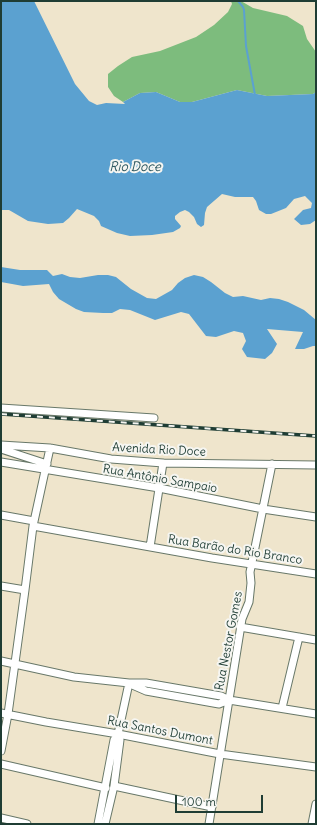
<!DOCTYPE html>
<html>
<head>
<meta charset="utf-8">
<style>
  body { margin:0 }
  #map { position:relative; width:317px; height:825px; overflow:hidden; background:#efe5cc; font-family:Delius,sans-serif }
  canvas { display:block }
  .frame { position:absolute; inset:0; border:2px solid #1f3d34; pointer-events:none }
  .scale { position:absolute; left:175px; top:795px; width:88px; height:18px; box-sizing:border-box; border:2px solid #1f3d34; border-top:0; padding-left:5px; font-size:12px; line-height:14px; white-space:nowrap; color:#1f3d34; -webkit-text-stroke:3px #f6f6f2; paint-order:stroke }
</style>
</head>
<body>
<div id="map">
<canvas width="317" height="825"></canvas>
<div class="frame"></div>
<div class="scale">100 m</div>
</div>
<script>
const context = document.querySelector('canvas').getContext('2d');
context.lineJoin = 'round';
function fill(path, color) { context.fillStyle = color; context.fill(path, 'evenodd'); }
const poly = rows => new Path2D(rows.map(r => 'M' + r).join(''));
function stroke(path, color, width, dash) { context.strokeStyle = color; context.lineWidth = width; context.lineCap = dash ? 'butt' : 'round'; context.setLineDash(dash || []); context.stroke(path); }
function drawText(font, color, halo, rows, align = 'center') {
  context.font = font + ' Delius,sans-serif'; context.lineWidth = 4; context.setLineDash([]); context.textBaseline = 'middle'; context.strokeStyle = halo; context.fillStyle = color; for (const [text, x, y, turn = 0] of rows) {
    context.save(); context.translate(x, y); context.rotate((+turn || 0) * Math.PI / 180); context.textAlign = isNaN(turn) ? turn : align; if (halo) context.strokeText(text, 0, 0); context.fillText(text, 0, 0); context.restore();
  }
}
const forest = poly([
  [231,1,241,1,253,8,287,16,303,26,307,39,316,52,316,92,313,94,267,96,237,90,192,102,180,102,156,92,140,93,123,102,114,96,108,87,108,74,118,66,132,57,160,51,196,37,214,25,228,12,232,4]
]);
const water = poly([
  [1,1,34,1,75,84,89,101,97,105,106,103,125,104,123,102,140,93,156,92,180,102,192,102,237,90,267,96,313,94,316,92,316,220,310,224,301,225,294,219,303,210,311,208,312,203,305,196,294,199,286,208,271,214,266,214,259,210,256,201,253,197,235,197,222,194,207,207,205,213,204,225,201,227,197,224,194,217,189,212,185,210,180,212,175,216,175,219,181,226,180,228,173,232,152,235,130,236,117,233,101,226,99,221,94,216,77,209,69,218,63,223,48,224,28,221,9,210,1,210],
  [1,267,20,270,47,270,53,276,62,274,70,277,80,278,98,275,108,275,116,277,131,289,147,298,156,299,172,290,178,283,185,278,194,275,203,277,211,282,225,293,233,297,243,296,261,300,270,298,279,299,288,302,304,310,316,320,316,346,313,346,304,349,295,349,303,332,267,329,277,344,272,353,265,359,247,357,242,349,246,341,243,333,234,331,216,337,206,336,189,314,181,312,155,320,130,310,120,309,112,313,103,313,84,312,76,309,59,299,53,292,49,284,23,286,1,282]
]);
const stream = poly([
  [238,1,243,7,244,10,246,46,255,95]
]);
const minor = poly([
  [1,408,154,418],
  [1,445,50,448,111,459,163,463,316,465],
  [1,449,47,464],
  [1,462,159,488,263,509,316,517],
  [1,515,34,521],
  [33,526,212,558,316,574],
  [150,547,163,463],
  [1,586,25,590],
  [240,627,316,640],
  [1,661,74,677,129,683,146,683,221,696,229,700,316,714],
  [130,684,146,691,219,704,229,700],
  [282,708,299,637],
  [1,713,46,722,118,734,220,754,316,767],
  [1,751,8,714,25,590,33,526,50,448],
  [1,764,106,788],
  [114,786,212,807],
  [1,818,27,824],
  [98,824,114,740,118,734,129,683],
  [105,824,114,786,120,740,118,734],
  [209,824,242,619,249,602,251,583,250,572,272,464],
  [312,824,316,804]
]);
const rail = poly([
  [1,414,316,436]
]);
const streetNames = [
  ["Avenida Rio Doce",159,450,3],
  ["Rua Antônio Sampaio",160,479,10],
  ["Rua Barão do Rio Branco",235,550,9],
  ["Rua Nestor Gomes",229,641,-79],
  ["Rua Santos Dumont",160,731,11]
];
const waterNames = [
  ["Rio Doce",135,167]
];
fill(forest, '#7dbc7d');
fill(water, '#5ba1d0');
stroke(stream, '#5ba1d0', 2);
stroke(minor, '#687869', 9);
stroke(minor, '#fff', 7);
stroke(rail, '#1f3d34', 3.5);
stroke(rail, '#f6f6f2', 2, [6]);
drawText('12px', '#1f3d34', '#f6f6f2', streetNames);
drawText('italic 13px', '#315b63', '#f6f6f2', waterNames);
</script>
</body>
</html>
